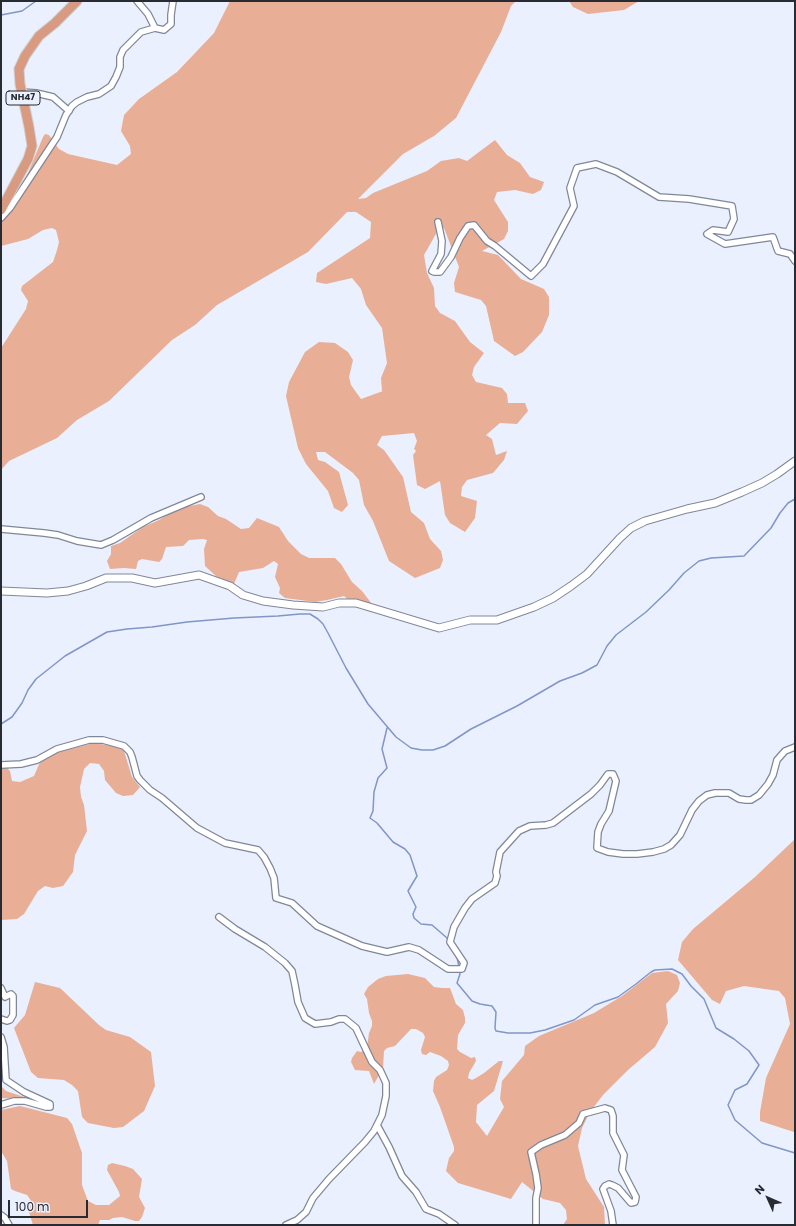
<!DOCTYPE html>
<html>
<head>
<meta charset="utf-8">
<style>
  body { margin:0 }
  #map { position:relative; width:796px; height:1226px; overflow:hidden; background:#eaf0fe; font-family:Poppins,sans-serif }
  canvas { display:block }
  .frame { position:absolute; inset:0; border:2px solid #282b31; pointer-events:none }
  .north { position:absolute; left:748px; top:1178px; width:40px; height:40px; -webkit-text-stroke:3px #eaf0fe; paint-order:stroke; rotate:315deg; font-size:11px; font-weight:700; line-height:16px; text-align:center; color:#282b31 }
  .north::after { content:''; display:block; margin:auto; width:14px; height:18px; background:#282b31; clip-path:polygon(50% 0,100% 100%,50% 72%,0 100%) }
  .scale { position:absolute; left:8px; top:1200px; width:80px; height:18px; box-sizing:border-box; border:2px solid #282b31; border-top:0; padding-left:5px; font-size:12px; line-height:14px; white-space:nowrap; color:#282b31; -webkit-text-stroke:3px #eaf0fe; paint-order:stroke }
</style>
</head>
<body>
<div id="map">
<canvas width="796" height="1226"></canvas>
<div class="frame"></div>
<div class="north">N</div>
<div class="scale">100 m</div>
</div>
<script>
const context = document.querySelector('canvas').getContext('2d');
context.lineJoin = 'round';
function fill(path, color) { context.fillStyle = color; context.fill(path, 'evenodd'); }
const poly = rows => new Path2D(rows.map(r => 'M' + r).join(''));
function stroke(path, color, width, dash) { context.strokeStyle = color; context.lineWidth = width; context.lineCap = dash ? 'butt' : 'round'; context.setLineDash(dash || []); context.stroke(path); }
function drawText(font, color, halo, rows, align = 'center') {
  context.font = font + ' Poppins,sans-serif'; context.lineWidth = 3; context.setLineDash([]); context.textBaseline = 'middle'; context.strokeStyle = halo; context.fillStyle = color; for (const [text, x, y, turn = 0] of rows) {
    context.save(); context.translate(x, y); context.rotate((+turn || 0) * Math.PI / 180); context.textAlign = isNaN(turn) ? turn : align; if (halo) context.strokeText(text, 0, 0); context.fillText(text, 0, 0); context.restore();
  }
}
const forest = poly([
  [230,1,516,1,511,6,501,32,456,118,434,136,403,154,358,199,366,198,373,193,427,171,441,161,459,158,467,161,495,140,507,155,520,163,530,177,544,182,541,190,533,194,515,190,497,192,494,200,508,222,508,231,504,239,482,251,498,255,521,279,544,289,549,297,549,315,542,332,523,352,515,356,494,341,486,306,481,300,455,292,454,283,459,267,444,228,437,232,424,255,427,273,434,288,435,306,440,313,455,321,470,342,484,353,474,367,472,375,476,382,502,388,507,394,508,403,525,403,528,411,517,424,500,423,486,435,492,439,496,455,507,451,504,460,493,473,467,480,462,487,461,496,477,501,475,518,465,532,450,523,445,515,440,481,425,489,417,485,413,455,416,451,414,449,417,441,414,433,382,436,377,445,384,450,403,477,411,512,424,523,430,539,441,551,443,560,440,568,415,578,389,561,373,521,364,505,359,480,353,473,325,452,316,452,318,460,325,462,339,472,348,505,342,512,334,508,328,491,306,464,298,448,286,396,289,382,305,352,319,342,335,343,348,352,353,360,349,377,351,385,361,399,383,391,382,391,381,378,387,363,382,328,366,305,361,289,352,278,326,284,316,282,317,273,370,238,371,222,356,212,347,212,308,252,217,305,195,325,172,340,109,401,77,420,57,438,9,461,1,470,1,348,26,309,28,301,21,290,22,286,53,262,57,250,59,242,56,230,52,228,43,230,28,239,1,246,1,222,28,173,43,137,45,134,49,135,59,149,68,154,117,165,131,154,130,146,121,131,124,115,139,99,177,72,214,33],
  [569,1,639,1,624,10,588,14,573,7],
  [200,504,208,507,218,516,226,519,241,529,249,528,257,518,279,527,288,541,301,554,309,558,335,558,341,564,352,582,362,591,372,604,348,600,344,596,327,600,315,602,285,598,279,593,280,588,275,577,278,564,274,561,263,568,239,572,234,584,217,577,205,566,204,549,207,540,203,539,189,540,183,546,166,547,162,559,159,562,142,559,138,561,136,569,124,568,110,569,107,561,111,554,111,546,120,543,143,527,159,520,179,508],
  [93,743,115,746,119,747,124,751,132,777,140,787,133,795,123,796,116,793,105,780,104,771,99,764,90,763,84,769,80,787,81,797,84,805,87,831,75,855,73,872,63,886,53,888,45,886,38,891,24,914,17,919,1,920,1,767,7,768,10,771,12,781,20,782,34,776,40,762,51,754],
  [795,839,795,1132,794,1132,760,1121,760,1112,766,1078,790,1024,785,998,779,991,744,986,726,991,720,1004,712,1000,678,960,682,942,693,929,755,877],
  [668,971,677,975,680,983,678,991,666,1004,668,1023,655,1047,628,1070,603,1095,590,1112,582,1128,578,1146,586,1179,604,1207,605,1225,563,1225,567,1219,566,1210,560,1203,543,1199,522,1182,511,1199,458,1183,446,1171,449,1158,454,1151,454,1147,440,1107,433,1091,434,1081,436,1077,447,1070,449,1065,448,1061,441,1056,430,1052,426,1055,422,1054,421,1050,425,1037,423,1033,416,1029,411,1029,395,1046,387,1048,384,1051,383,1068,374,1084,369,1071,355,1070,351,1062,352,1058,357,1051,361,1052,365,1050,367,1047,369,1033,372,1026,372,1021,369,1013,367,999,364,994,368,987,378,979,386,976,408,974,425,978,434,987,442,988,450,988,456,1004,463,1010,465,1018,465,1023,458,1035,457,1049,460,1052,471,1058,475,1057,476,1061,469,1073,468,1078,472,1080,476,1078,484,1073,499,1061,503,1061,494,1091,477,1105,476,1122,487,1136,504,1107,500,1099,502,1081,524,1055,525,1046,539,1036,594,1013,622,996,652,973],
  [35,982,60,988,99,1025,106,1030,130,1037,151,1052,155,1086,144,1111,123,1127,114,1128,88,1123,82,1117,78,1091,72,1085,64,1080,38,1078,31,1072,14,1028,25,1015],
  [1,1086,6,1091,27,1098,19,1099,1,1098],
  [20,1106,67,1118,72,1124,82,1153,82,1185,88,1201,96,1205,109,1205,120,1196,119,1192,107,1170,108,1165,112,1163,125,1166,133,1169,142,1179,139,1197,145,1208,142,1217,139,1221,135,1221,122,1217,113,1218,109,1220,100,1220,98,1225,33,1225,29,1212,31,1203,30,1199,27,1195,15,1191,11,1189,7,1161,1,1151,1,1110]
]);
const stream = poly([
  [1,15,22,11,36,1],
  [1,724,12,717,22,703,28,690,36,679,65,656,107,632,127,629,152,627,187,622,234,618,278,616,300,614,310,614,318,619,323,624,328,633,346,668,368,704,396,737,411,748,422,750,433,750,445,746,471,729,517,706,560,681,582,673,597,665,607,646,616,635,646,612,669,590,684,573,699,561,711,558,744,556,771,528,780,513,788,503,795,499],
  [387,728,382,749,387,768,378,778,374,792,373,811,370,818,377,823,393,842,405,849,410,855,417,876,408,891,416,907,413,914,414,918,421,924,432,925,447,938,449,941],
  [457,957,459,967],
  [459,970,460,974,457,983,472,1001,480,1004,492,1006,496,1012,495,1028,496,1031,508,1033,530,1033,545,1030,574,1020,595,1005,618,997,636,984,651,972,655,970,672,969,682,974,691,986,704,999,716,1028,734,1039,749,1051,759,1065,747,1084,735,1090,728,1105,735,1120,762,1143,795,1153]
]);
const minor = poly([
  [137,1,148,14,155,28,164,30,171,24,171,15,173,1],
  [21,92,36,93,53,97,69,111],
  [1,218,10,208,51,146,57,137,66,115,72,106,77,102,87,97,99,94,111,86,116,77,120,67,120,57,123,50,141,32,155,28],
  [438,222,442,241,441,254,432,271,434,272,440,272,451,257,460,238,468,226,474,225,487,241,495,246,531,276,543,264,574,206,570,188,577,168,596,164,617,172,659,197,689,199,732,206,734,219,728,232,713,230,707,234,725,244,773,237,778,251,790,254,795,261],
  [1,529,44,533,58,535,77,541,101,545,113,540,151,518,201,497],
  [1,765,21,764,37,760,57,749,89,740,103,740,124,746,130,752,132,757,137,776,140,780,150,790,162,798,197,828,225,843,258,850,264,857,270,868,274,878,276,898,292,903,317,926,362,946,387,952,409,947,419,950,448,969,462,969,464,963,450,942,454,927,465,908,472,899,495,883,497,876,496,872,500,852,519,831,530,826,546,825,553,823,591,794,600,785,608,774,613,774,616,781,609,811,601,824,598,832,597,848,608,852,623,854,637,854,653,852,664,849,671,845,680,835,692,810,699,801,707,795,715,793,729,793,739,799,746,800,751,800,759,795,768,784,773,775,777,760,785,751,795,747],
  [219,917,235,929,265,947,285,963,292,971,295,985,298,1002,305,1018,315,1024,331,1022,339,1019,345,1019,356,1028,363,1043,372,1062,380,1070,386,1083,386,1096,382,1115,374,1131,365,1142,329,1179,313,1198,306,1212,297,1220,286,1225],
  [1,988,5,997,11,994,13,996,13,1015,10,1020,7,1021,1,1019],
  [1,1037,4,1047,6,1080,24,1092,50,1104,50,1107,46,1107,25,1101,14,1101,1,1105],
  [377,1125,389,1147,402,1176,416,1192,426,1209,439,1214,455,1225],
  [1,1215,5,1218,9,1225],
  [536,1225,536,1198,538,1188,536,1174,531,1152,541,1145,565,1135,579,1123,583,1114,605,1108,611,1110,613,1116,613,1133,624,1155,622,1170,636,1197,635,1202,631,1203,618,1188,612,1185,609,1184,605,1186,603,1189,611,1211,613,1225]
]);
const tertiary = poly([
  [1,591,47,593,68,591,86,586,106,578,132,578,155,583,199,575,230,586,243,595,263,601,293,605,323,607,339,603,356,603,439,628,470,620,497,620,534,607,553,598,571,586,587,574,620,538,631,528,645,521,687,509,715,503,742,492,762,483,777,474,795,461]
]);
const trunk = poly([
  [1,210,28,159,32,146,29,127,20,84,19,69,25,56,39,36,55,23,77,1]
]);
const shields = [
  [23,98,34]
];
const shieldNames = [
  ["NH47",23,98]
];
fill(forest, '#e9ae96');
stroke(stream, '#8196c7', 1.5);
stroke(minor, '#808796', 8);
stroke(tertiary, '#808796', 9);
stroke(trunk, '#d0d0d2', 11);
stroke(minor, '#fff', 5.5);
stroke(tertiary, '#fff', 7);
stroke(trunk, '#d89b82', 9);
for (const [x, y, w] of shields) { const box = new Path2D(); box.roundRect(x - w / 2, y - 7, w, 14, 3); context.fillStyle = '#eaf0fe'; context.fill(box); stroke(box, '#282b31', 1); }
drawText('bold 9px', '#282b31', null, shieldNames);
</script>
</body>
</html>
